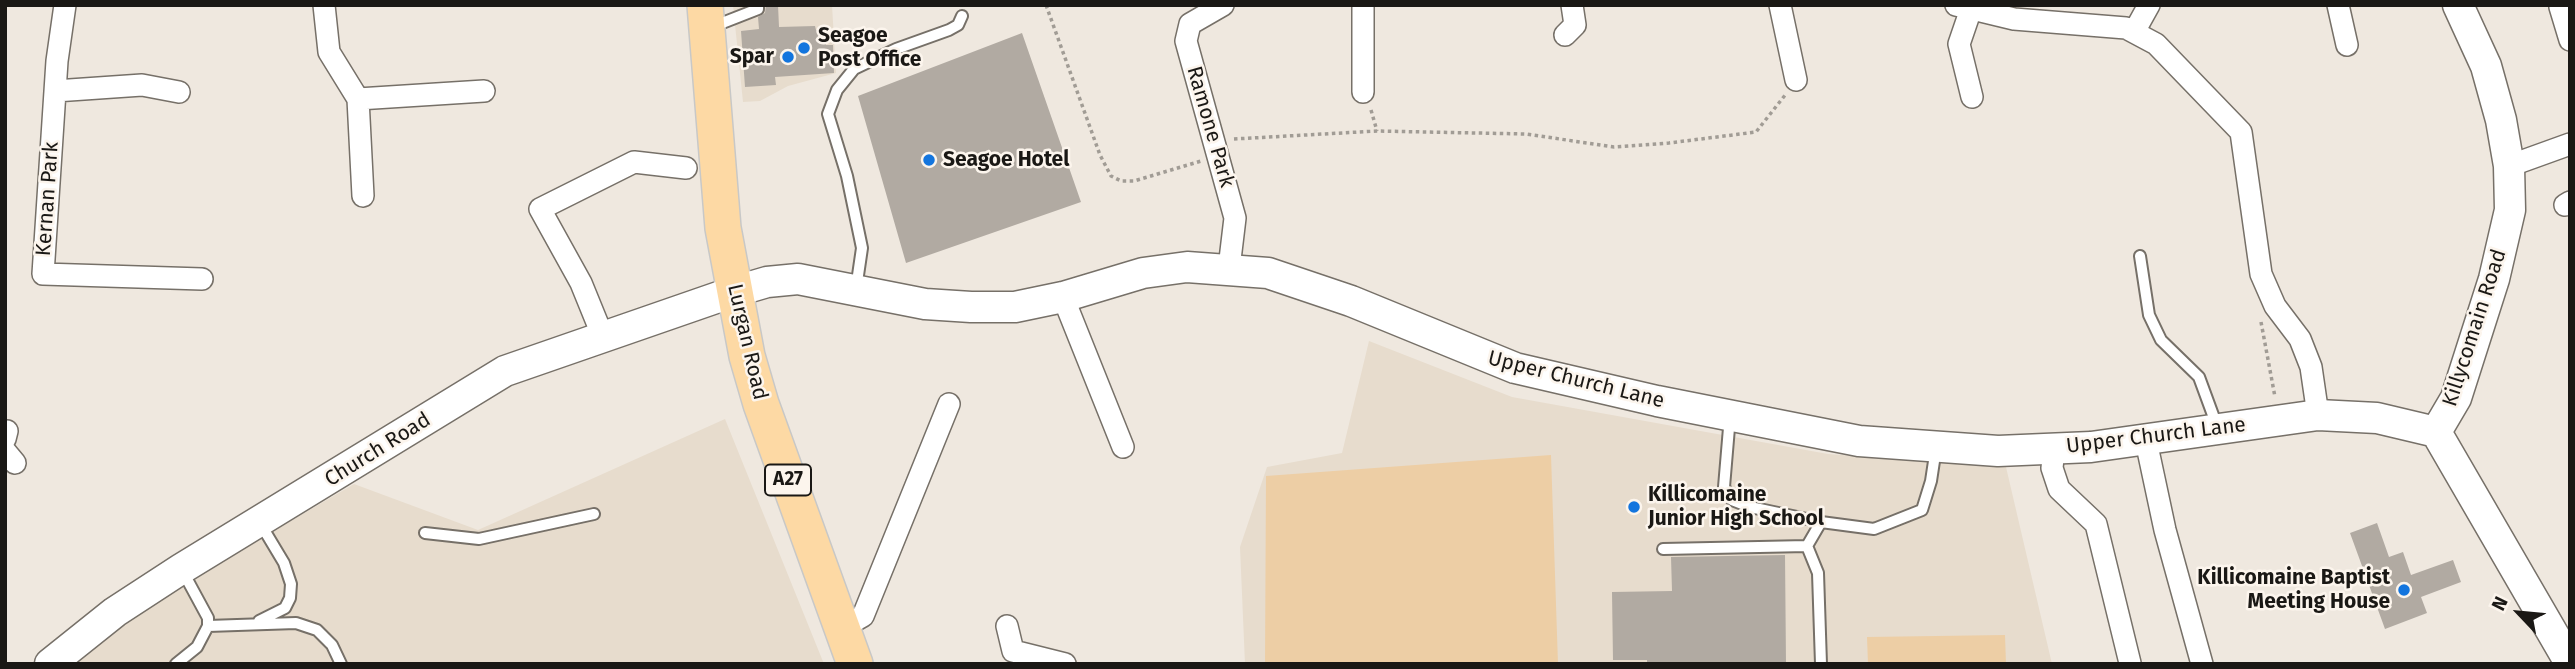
<!DOCTYPE html>
<html>
<head>
<meta charset="utf-8">
<style>
  body { margin:0 }
  #map { position:relative; width:2575px; height:669px; overflow:hidden; background:#efe8df; font-family:"Fira Sans",sans-serif }
  canvas { display:block }
  .frame { position:absolute; inset:0; border:7px solid #1a1815; pointer-events:none }
  .north { position:absolute; left:2484px; top:578px; width:70px; height:70px; -webkit-text-stroke:5px #fcf5ed; paint-order:stroke; rotate:296deg; font-size:19px; font-weight:700; line-height:28px; text-align:center; color:#1a1815 }
  .north::after { content:''; display:block; margin:auto; width:24px; height:32px; background:#1a1815; clip-path:polygon(50% 0,100% 100%,50% 72%,0 100%) }
</style>
</head>
<body>
<div id="map">
<canvas width="2575" height="669"></canvas>
<div class="frame"></div>
<div class="north">N</div>
</div>
<script>
const context = document.querySelector('canvas').getContext('2d');
context.lineJoin = 'round';
function fill(path, color) { context.fillStyle = color; context.fill(path, 'evenodd'); }
const poly = rows => new Path2D(rows.map(r => 'M' + r).join(''));
function stroke(path, color, width, dash) { context.strokeStyle = color; context.lineWidth = width; context.lineCap = dash ? 'butt' : 'round'; context.setLineDash(dash || []); context.stroke(path); }
function drawText(font, color, halo, rows, align = 'center') {
  context.font = font + ' "Fira Sans",sans-serif'; context.lineWidth = 5; context.setLineDash([]); context.textBaseline = 'middle'; context.strokeStyle = halo; context.fillStyle = color; for (const [text, x, y, turn = 0] of rows) {
    context.save(); context.translate(x, y); context.rotate((+turn || 0) * Math.PI / 180); context.textAlign = isNaN(turn) ? turn : align; if (halo) context.strokeText(text, 0, 0); context.fillText(text, 0, 0); context.restore();
  }
}
const built = poly([
  [733,5,832,5,836,73,788,86,760,101,743,102],
  [1369,341,1512,397,1828,454,2006,467,2052,664,1245,664,1240,547,1267,467,1342,453],
  [725,419,824,664,66,664,123,619,354,484,478,530]
]);
const green = poly([
  [1551,455,1558,664,1265,664,1266,476],
  [2005,635,2006,664,1868,664,1867,637]
]);
const building = poly([
  [766,5,778,5,779,27,815,26,816,30,825,29,826,45,833,45,834,73,775,77,776,85,745,87,741,31,759,29,758,17,765,13],
  [1022,33,1081,202,906,263,858,96],
  [2377,523,2389,557,2403,552,2411,575,2453,560,2461,582,2421,597,2427,613,2385,629,2350,533],
  [1785,555,1786,664,1647,664,1647,660,1613,660,1612,592,1672,591,1671,557]
]);
const path = poly([
  [1046,5,1100,155,1111,176,1121,181,1134,181,1201,161],
  [1371,110,1377,131],
  [1234,139,1377,131,1526,134,1614,147,1669,143,1756,132,1786,94],
  [2261,322,2275,397]
]);
const lane = poly([
  [712,27,758,9,758,5],
  [2140,256,2149,315,2161,340,2199,377,2217,426],
  [856,289,862,248,847,176,828,114,837,90,854,69,896,49,949,30,958,25,962,16],
  [1730,416,1724,487,1732,500,1750,507,1821,522,1874,529,1922,510,1931,481,1936,448],
  [425,533,479,539,594,514],
  [1663,549,1807,546],
  [259,621,285,608,290,598,291,584,284,563,260,523],
  [208,626,296,623,317,630,332,645,341,664],
  [176,664,197,647,208,626,208,618,182,570],
  [1821,664,1818,573,1807,546,1821,522]
]);
const street = poly([
  [65,5,57,61,43,274,202,279],
  [324,5,329,52,358,99,363,196],
  [1223,5,1190,24,1186,41,1235,218,1229,268],
  [1780,5,1796,80],
  [1956,5,2014,19,2126,28,2156,44,2241,132,2261,274,2275,306,2300,339,2311,367,2318,415],
  [2338,5,2347,45],
  [2560,7,2570,40],
  [1971,9,1959,44,1972,97],
  [2134,32,2149,5],
  [1565,35,1575,25,1572,5],
  [55,91,142,85,179,92],
  [1363,92,1363,5],
  [358,99,484,91],
  [2509,166,2570,144],
  [2565,205,2570,202],
  [1063,297,1123,447],
  [603,337,581,283,540,209,634,162,686,168],
  [5,439,7,431],
  [2146,441,2165,530,2202,664],
  [2054,449,2052,468,2059,489,2096,524,2130,663],
  [5,451,15,463],
  [1007,626,1013,651,1065,664],
  [842,628,863,616,949,404]
]);
const secondary = poly([
  [2436,432,2456,398,2494,279,2510,210,2509,166,2501,120,2486,66,2458,5],
  [2436,432,2570,663],
  [50,664,115,612,181,569,505,371,733,292,767,282,798,279,925,304,971,307,1015,307,1063,297,1143,273,1187,267,1268,273,1351,301,1515,368,1657,401,1859,441,1998,451,2091,447,2318,415,2377,418,2436,432]
]);
const primary = poly([
  [705,5,723,228,747,356,761,404,855,664]
]);
const markers = [
  [804,48,7,"#1375de"],
  [788,57,7,"#1375de"],
  [929,160,7,"#1375de"],
  [1634,507,7,"#1375de"],
  [2404,590,7,"#1375de"]
];
const shields = [
  [788,480,46]
];
const shieldNames = [
  ["A27",788,480]
];
const poiNames = [
  ["Seagoe",818,36],
  ["Post Office",818,60],
  ["Spar",774,57,"right"],
  ["Seagoe Hotel",943,160],
  ["Killicomaine",1648,495],
  ["Junior High School",1648,519],
  ["Killicomaine Baptist",2390,578,"right"],
  ["Meeting House",2390,602,"right"]
];
const streetNames = [
  ["Ramone Park",1210,127,74],
  ["Kernan Park",48,199,-86],
  ["Killycomain Road",2475,328,-72],
  ["Lurgan Road",747,342,77],
  ["Upper Church Lane",1576,380,14],
  ["Upper Church Lane",2156,436,-7],
  ["Church Road",378,450,-32]
];
fill(built, '#e7dccd');
fill(green, '#edcea5');
fill(building, '#b1aaa2');
stroke(lane, '#767068', 14);
stroke(street, '#767068', 24);
stroke(secondary, '#767068', 33);
stroke(primary, '#c8c8c7', 38);
stroke(path, '#a19c95', 3.5, [3.5, 3.5]);
stroke(lane, '#fff', 10);
stroke(street, '#fff', 21);
stroke(secondary, '#fff', 30);
stroke(primary, '#fdd9a4', 35);
for (const [x, y, r, color] of markers) { const dot = new Path2D(); dot.arc(x, y, r, 0, 2 * Math.PI); context.fillStyle = color; context.fill(dot); stroke(dot, '#fcf5ed', 2.5); }
for (const [x, y, w] of shields) { const box = new Path2D(); box.roundRect(x - w / 2, y - 15.5, w, 31, 5); context.fillStyle = '#fcf5ed'; context.fill(box); stroke(box, '#1a1815', 2); }
drawText('bold 19px', '#1a1815', null, shieldNames);
drawText('bold 21px', '#1a1815', '#fcf5ed', poiNames, 'left');
drawText('21px', '#1a1815', '#fcf5ed', streetNames);
</script>
</body>
</html>
